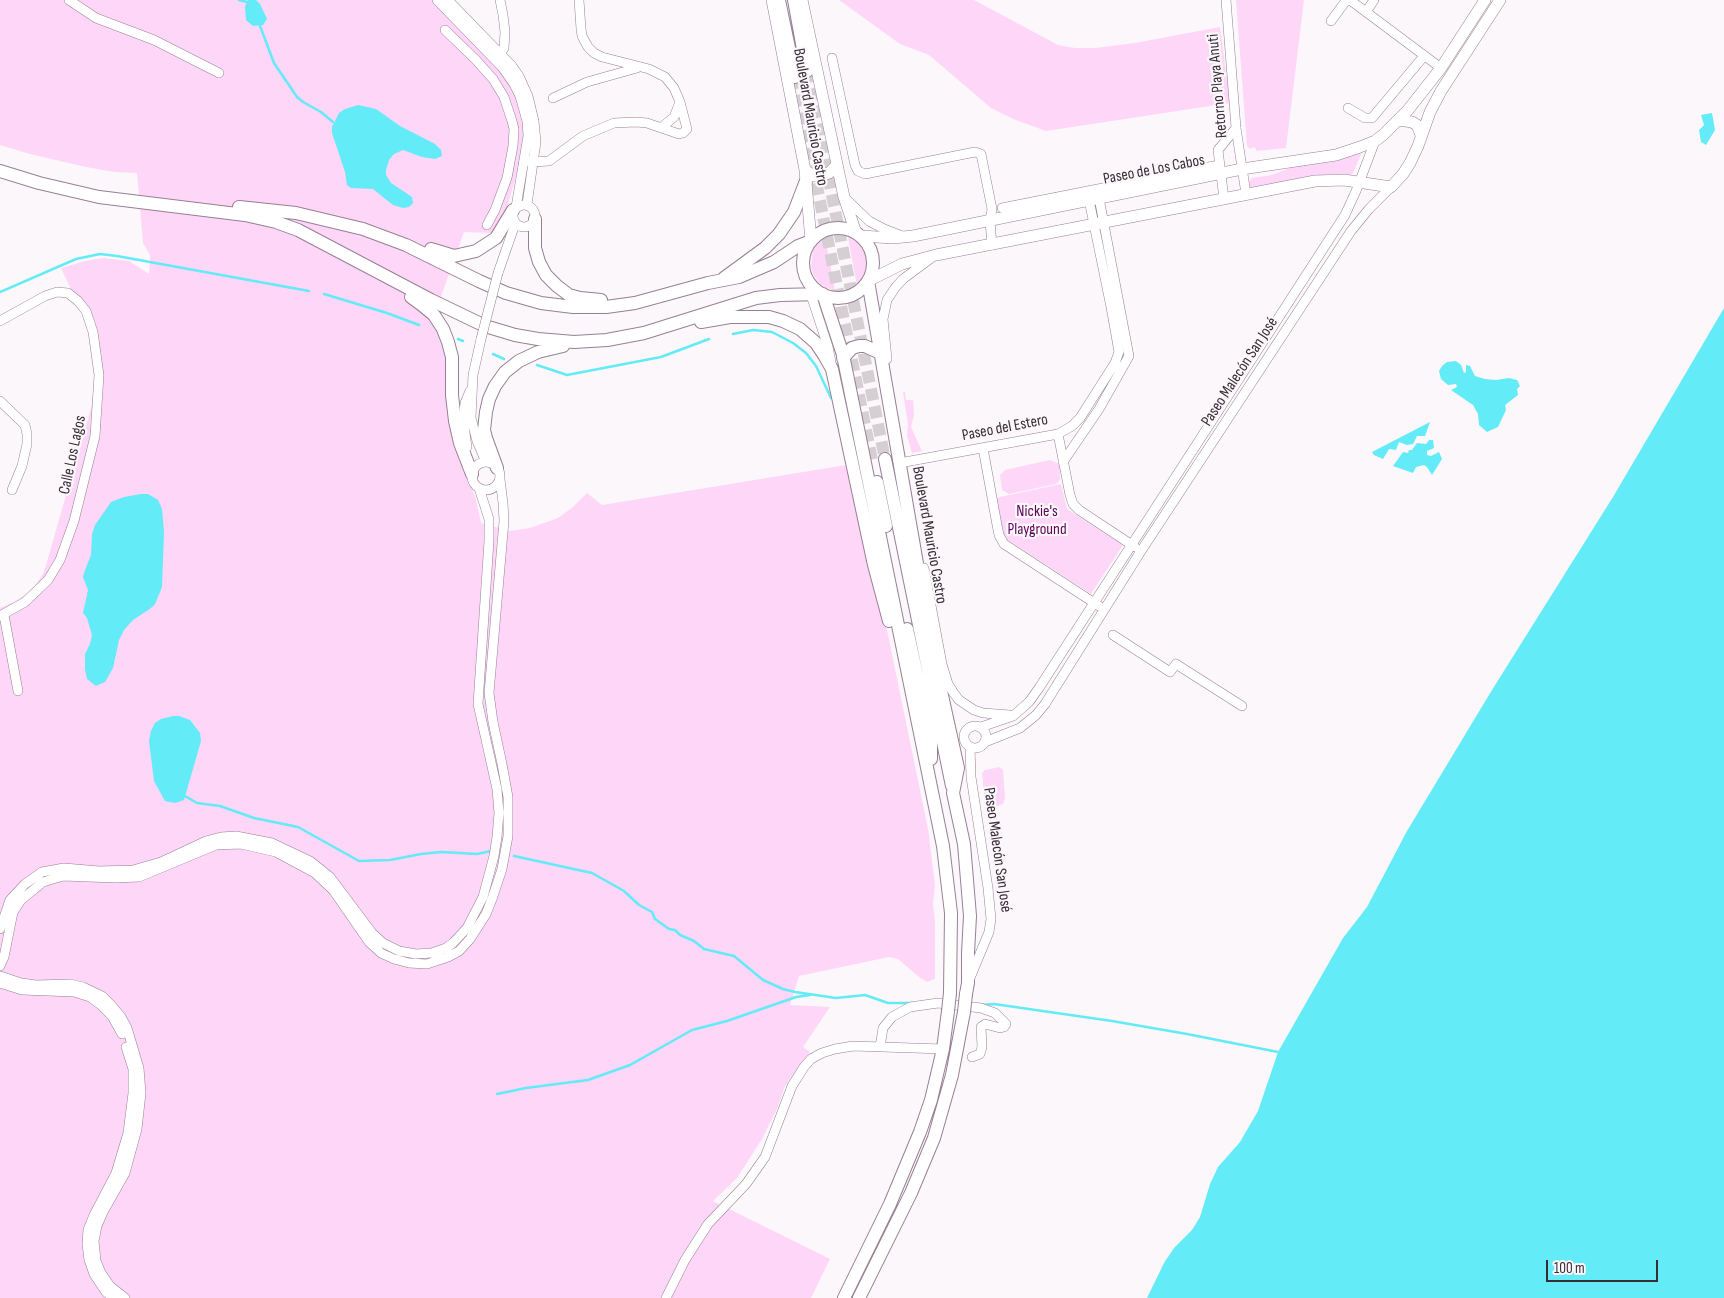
<!DOCTYPE html>
<html>
<head>
<meta charset="utf-8">
<style>
  body { margin:0 }
  #map { position:relative; width:1724px; height:1298px; overflow:hidden; background:#fcf7fb; font-family:"Sofia Sans Condensed",sans-serif }
  canvas { display:block }
  .scale { position:absolute; left:1546px; top:1260px; width:112px; height:22px; box-sizing:border-box; border:2px solid #372d35; border-top:0; padding-left:6px; font-size:15px; line-height:18px; white-space:nowrap; color:#372d35; -webkit-text-stroke:4px #fcf7fb; paint-order:stroke }
</style>
</head>
<body>
<div id="map">
<canvas width="1724" height="1298"></canvas>
<div class="scale">100 m</div>
</div>
<script>
const context = document.querySelector('canvas').getContext('2d');
context.lineJoin = 'round';
function fill(path, color) { context.fillStyle = color; context.fill(path, 'evenodd'); }
const poly = rows => new Path2D(rows.map(r => 'M' + r).join(''));
function stroke(path, color, width, dash) { context.strokeStyle = color; context.lineWidth = width; context.lineCap = dash ? 'butt' : 'round'; context.setLineDash(dash || []); context.stroke(path); }
function drawText(font, color, halo, rows, align = 'center') {
  context.font = font + ' "Sofia Sans Condensed",sans-serif'; context.lineWidth = 4.5; context.setLineDash([]); context.textBaseline = 'middle'; context.strokeStyle = halo; context.fillStyle = color; for (const [text, x, y, turn = 0] of rows) {
    context.save(); context.translate(x, y); context.rotate((+turn || 0) * Math.PI / 180); context.textAlign = isNaN(turn) ? turn : align; if (halo) context.strokeText(text, 0, 0); context.fillText(text, 0, 0); context.restore();
  }
}
const green = poly([
  [0,0,431,0,502,71,516,96,524,123,525,150,517,173,505,214,492,233,464,232,433,319,446,354,459,451,463,470,475,496,481,523,510,531,530,528,558,518,573,507,587,493,602,505,846,465,867,539,881,601,928,829,935,885,933,904,935,922,935,979,927,982,919,977,898,959,889,957,799,976,790,1005,830,1007,803,1047,810,1052,798,1067,785,1086,777,1109,762,1139,737,1178,713,1201,830,1259,811,1298,0,1298,0,608,14,602,28,593,35,586,44,572,91,408,95,389,95,369,87,323,61,268,85,261,104,258,129,261,149,274,150,260,150,255,143,243,137,173,114,172,86,167,30,154,0,145],
  [839,0,974,0,1058,45,1075,48,1095,48,1135,43,1220,27,1230,103,1046,131,1013,119,991,108,929,55,900,44],
  [1236,0,1304,0,1286,148,1256,151,1255,147,1250,149,1247,146],
  [1357,153,1361,154,1354,171,1351,175,1332,174,1253,189,1249,187,1247,184,1252,178,1272,175,1292,167],
  [847,232,862,240,870,256,868,273,857,286],
  [825,236,835,291,821,285,814,276,811,267,813,249],
  [903,392,905,392,906,400,913,400,914,415,911,427,922,451,912,453,907,436,908,424],
  [1050,460,1057,463,1060,466,1060,480,1056,484,1009,494,1002,490,1000,475,1005,470],
  [1061,484,1067,509,1123,545,1091,594,1003,537,995,498],
  [1000,767,1003,770,1005,798,1003,804,988,809,985,804,982,773,985,770]
]);
const water = poly([
  [248,0,256,0,260,4,267,19,263,25,253,26,246,20,245,7],
  [358,105,376,109,400,126,435,144,441,150,442,156,435,159,422,157,403,150,394,154,389,160,386,170,386,175,391,183,412,197,413,203,409,207,403,208,393,205,373,189,351,188,347,185,345,172,332,133,332,127,339,113,345,109],
  [1712,113,1715,130,1706,145,1701,142,1699,130,1704,125,1701,115],
  [1724,308,1724,1298,1147,1298,1164,1263,1174,1248,1192,1230,1200,1217,1210,1184,1218,1167,1240,1142,1258,1111,1278,1052,1343,938,1367,907,1407,831,1492,690,1613,497],
  [1456,361,1461,365,1464,373,1466,372,1466,365,1470,366,1475,376,1485,379,1496,380,1509,378,1517,380,1520,386,1517,389,1518,395,1505,405,1506,410,1498,427,1487,432,1479,425,1478,414,1473,405,1451,390,1457,387,1456,384,1448,385,1441,379,1439,371,1442,366,1447,362],
  [1430,422,1425,436,1417,436,1413,444,1407,445,1399,442,1396,450,1389,449,1383,459,1374,455,1372,452],
  [1429,440,1433,440,1434,448,1427,451,1427,455,1431,456,1439,452,1442,459,1432,475,1427,467,1424,465,1416,467,1413,473,1393,466,1403,452,1408,453,1409,450,1412,450,1417,443,1426,444],
  [141,494,148,494,158,500,162,509,164,532,162,587,155,604,151,608,133,620,124,630,119,640,113,668,105,682,96,686,87,679,85,669,85,654,90,644,92,635,87,618,83,613,88,590,83,577,85,570,91,555,92,534,95,525,111,502,124,497],
  [173,716,179,716,190,720,200,733,201,741,184,800,175,803,165,801,154,781,149,741,151,731,155,723,161,719]
]);
const stream = poly([
  [239,0,247,2],
  [260,26,274,63,297,97,303,102,321,112,333,122],
  [0,292,76,259,100,254,117,256,309,291],
  [324,294,387,313,419,325],
  [733,334,753,330,772,332,793,343,806,353,816,366,831,398],
  [458,339,463,341],
  [493,354,504,359],
  [537,365,567,375,661,357,709,339],
  [185,796,197,803,220,806,254,818,298,827,359,861,390,860,421,854,441,852,477,854,491,851],
  [514,856,592,873,624,891,639,905,652,912,655,919,669,929,675,930,680,935,694,941,704,949,734,956,763,980,783,989,795,992,836,998,865,995,888,1003,911,1003],
  [981,1005,994,1004,1112,1021,1187,1034,1278,1052],
  [497,1094,526,1088,588,1080,630,1065,692,1030,727,1021,796,997,810,995]
]);
const highwayTunnel = poly([
  [807,71,885,459],
  [795,77,872,460]
]);
const minor = poly([
  [69,0,96,18,154,40,219,73],
  [437,0,502,67,514,84,520,96,527,121,528,136,516,207],
  [448,0,512,66,519,76,528,96,534,121,536,142,527,204],
  [1226,0,1236,128,1246,194],
  [1366,12,1374,0],
  [1331,21,1345,2,1350,0,1441,68],
  [445,30,476,60,493,79,504,97,512,121,514,129,513,146,507,178,495,210,487,225],
  [498,58,504,48,505,32,503,15,500,0],
  [832,58,855,165,858,171,865,174,975,152,981,154,992,209,990,221,992,245],
  [553,98,587,82,637,68],
  [1348,108,1365,118,1372,118,1424,56],
  [662,127,674,117,680,102],
  [524,160,533,162,549,161,583,136,614,123,636,122,647,123,679,134,683,133,687,129,680,102,674,88,665,77,649,69,602,57,594,53,588,47,582,36,581,29,579,0],
  [845,198,869,221,884,229,902,236],
  [1224,199,1218,150,1236,128],
  '513 216a11 11 0 1 1 22 0a11 11 0 1 1-22 0Z',
  [1002,208,1219,165],
  [498,273,514,227,514,222],
  [811,295,828,347,831,362],
  [0,321,45,296,57,292,68,293,78,301,86,311,93,332,99,375,95,436,74,521,60,560,48,580,25,602,0,616],
  [481,339,473,375,471,418,477,441,486,462],
  [887,359,883,319,887,300,895,288,903,279,930,259],
  [0,401,25,425,27,434,27,444,22,466,12,490],
  [1058,434,1070,495,1073,504,1079,510,1135,547],
  [467,447,464,426,464,412,465,403,470,391],
  [983,448,997,525,999,535,1004,544,1099,606],
  [905,462,1058,434,1072,426,1080,418,1115,363,1119,352,1111,307,1089,200],
  [1063,462,1099,409,1129,356,1099,198],
  '472 476a14 14 0 1 1 28 0a14 14 0 1 1-28 0Z',
  [924,568,942,664,948,684,953,692,959,700,974,710,983,713,1010,715],
  [4,615,18,691],
  [1113,635,1170,672,1176,664,1242,706],
  '964 737a11 11 0 1 1 22 0a11 11 0 1 1-22 0Z',
  [981,727,1013,716,1029,702,1039,688,1345,215,1356,191,1375,141],
  [985,742,1020,728,1036,715,1045,704,1141,551,1351,231,1369,209,1391,187],
  [970,747,971,777,988,888,991,919,989,932,970,978],
  [0,929,10,900,25,884,42,872,64,868,99,871,133,870,161,862,206,841,221,837,236,836,272,843,310,861,330,877,372,933,383,943,399,951,416,954,432,953,446,948,453,943,467,928,483,897,494,856,497,837,499,813,497,789,478,704,489,541,489,519,479,488],
  [0,966,4,957,13,912,21,900,43,882,63,876,115,878,139,877,216,845,241,844,276,852,315,873,333,890,369,942,381,953,394,959,409,963,427,964,448,957,459,951,470,939,486,914,492,899,502,869,508,836,508,797,502,764,493,722,489,693,504,521,503,503,500,479],
  [0,976,21,983,36,985,70,984,83,987,102,996,111,1005,121,1017,127,1028,139,1068,141,1093,137,1129,125,1173,103,1212,97,1226,94,1241,96,1261,101,1273,110,1286,125,1298],
  [0,983,22,990,74,992,90,997,101,1005,112,1016,122,1034],
  [880,1047,883,1028,892,1017,910,1007,938,1003,981,1008,995,1013,1006,1024,1004,1027,1000,1028,985,1024,981,1027,982,1047,980,1054,972,1057],
  [113,1298,106,1292,94,1274,89,1260,87,1244,88,1230,94,1215,116,1173,128,1133,133,1093,133,1069,126,1047],
  [666,1298,685,1260,708,1224,746,1184,765,1157,792,1086,804,1067,811,1059,822,1053,835,1049,853,1046,943,1049]
]);
const major = poly([
  [772,0,805,170,811,241],
  [802,0,844,197,856,233],
  [1399,120,1412,122,1417,125,1421,135],
  [805,170,813,176,819,176,829,173,837,165],
  [861,236,893,238,913,236,1242,169,1336,155,1360,147,1375,141,1383,135,1408,110,1441,68,1485,0],
  [868,281,902,264,936,255,1315,181,1344,180,1391,187,1403,174,1410,163,1418,146,1430,112,1441,91,1500,0]
]);
const highway = poly([
  [779,0,795,77],
  [794,0,807,71],
  [0,171,39,183,99,197,245,215,276,222,298,230,431,300,485,326,515,335,538,339,574,342,607,340,644,333,756,298,780,295,823,294],
  [239,207,296,213,363,229,406,245,479,281,506,293,541,303,573,307,606,307,635,303,708,283,739,277,774,262,798,246,811,241],
  [535,219,535,248,539,262,546,275,557,286,569,295,580,298,601,300],
  '803 263a35 35 0 1 1 70 0a35 35 0 1 1-70 0Z',
  [431,249,454,256,476,251,496,238,513,210],
  [724,278,765,248,779,234,794,212,806,181],
  [868,281,932,650,958,768,953,793,964,844,970,916,968,953,968,983,966,994],
  [823,294,843,355,943,846,951,913,950,993],
  [411,297,422,305,434,315,443,329,448,342,452,357,452,395,455,421,460,443,472,474],
  [701,322,730,317,769,317,783,321,800,329,816,343,824,355,832,369,874,565,889,621],
  [843,358,852,348,859,346,865,346,880,353],
  [885,459,952,786],
  [497,468,486,438,484,430,486,412,489,399,495,386,505,372,519,361,538,352,563,346],
  [877,482,886,526],
  [907,629,931,740,931,759],
  [844,1298,890,1204,920,1132,931,1100,943,1049,948,1011],
  [859,1298,911,1193,934,1138,952,1075,964,1012]
]);
const minorBridge = poly([
  [481,339,498,273]
]);
const highwayBridge = poly([
  [948,1011,950,993],
  [964,1012,966,994]
]);
const streetNames = [
  ["Retorno Playa Anuti",1218,86,-95],
  ["Boulevard Mauricio Castro",810,117,80],
  ["Paseo de Los Cabos",1154,170,-11],
  ["Paseo Malecón San José",1240,372,-57],
  ["Paseo del Estero",1005,428,-11],
  ["Calle Los Lagos",73,455,-78],
  ["Boulevard Mauricio Castro",929,535,80],
  ["Paseo Malecón San José",997,850,82]
];
const parkNames = [
  ["Nickie's",1037,512],
  ["Playground",1037,530]
];
fill(green, '#fed6f7');
fill(water, '#63ebf7');
stroke(stream, '#63ebf7', 2.5);
stroke(highwayTunnel, '#d5cfd3', 12, [12, 6]);
stroke(minor, '#978093', 10);
stroke(major, '#978093', 12);
stroke(highway, '#978093', 14);
stroke(minor, '#fff', 9);
stroke(major, '#fff', 11);
stroke(highway, '#fff', 12);
stroke(minorBridge, '#978093', 10, []);
stroke(highwayBridge, '#978093', 14, []);
stroke(minorBridge, '#fff', 9);
stroke(highwayBridge, '#fff', 12);
drawText('16px', '#372d35', '#fcf7fb', streetNames);
drawText('16px', '#5d0358', '#fcf7fb', parkNames);
</script>
</body>
</html>
